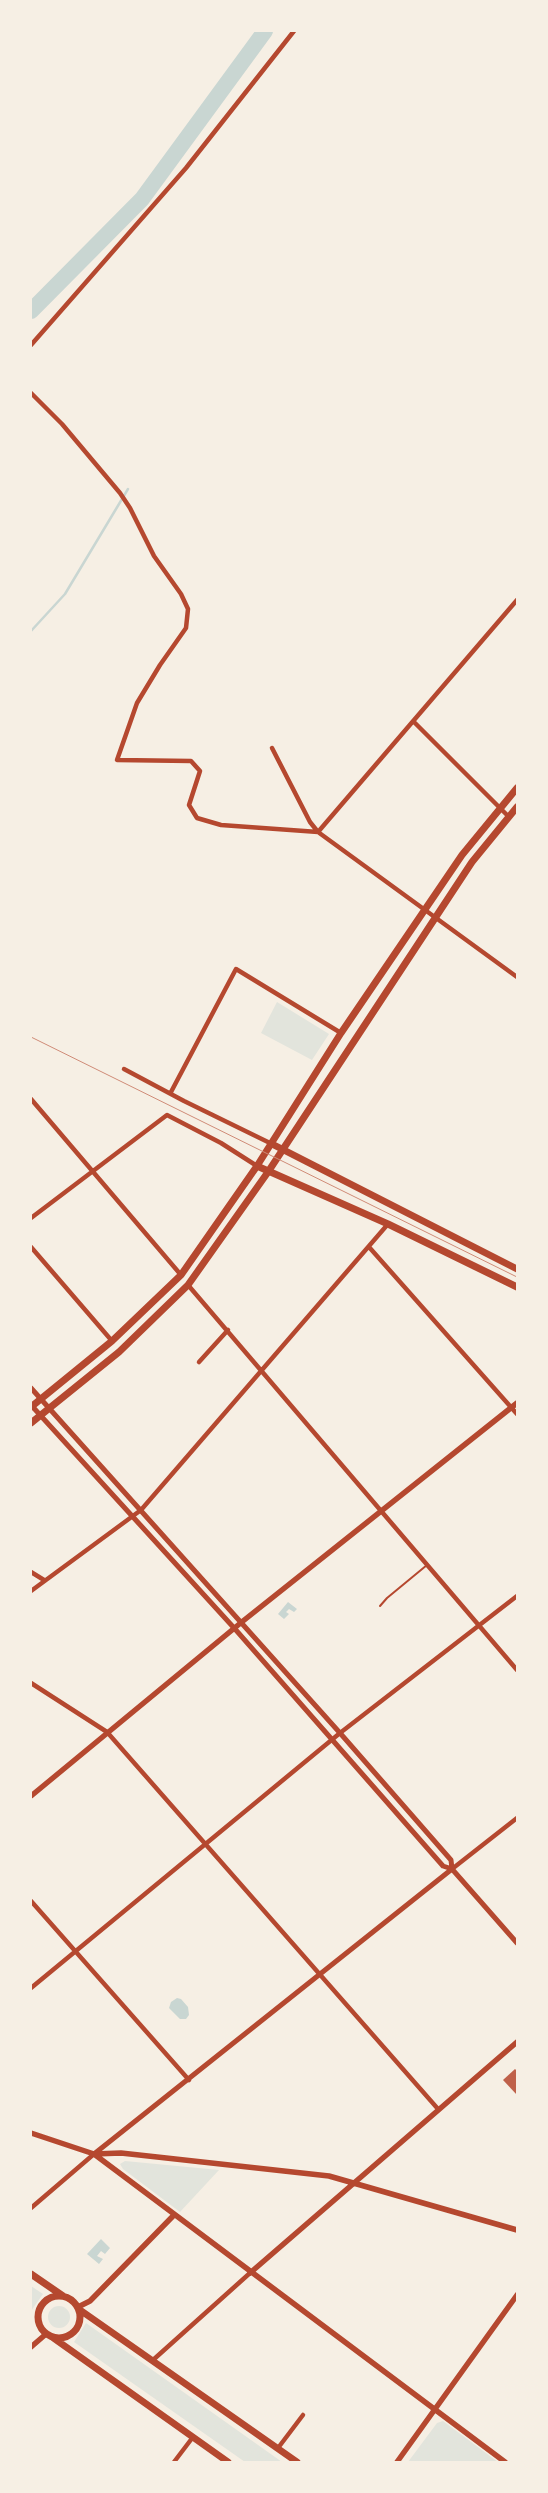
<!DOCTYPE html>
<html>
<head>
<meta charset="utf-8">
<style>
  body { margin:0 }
  #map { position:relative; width:548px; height:2493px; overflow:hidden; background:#f6efe4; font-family:"Roboto Condensed",sans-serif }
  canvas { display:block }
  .frame { position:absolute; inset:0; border:32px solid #f6efe4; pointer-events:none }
</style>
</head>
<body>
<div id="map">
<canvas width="548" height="2493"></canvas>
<div class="frame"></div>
</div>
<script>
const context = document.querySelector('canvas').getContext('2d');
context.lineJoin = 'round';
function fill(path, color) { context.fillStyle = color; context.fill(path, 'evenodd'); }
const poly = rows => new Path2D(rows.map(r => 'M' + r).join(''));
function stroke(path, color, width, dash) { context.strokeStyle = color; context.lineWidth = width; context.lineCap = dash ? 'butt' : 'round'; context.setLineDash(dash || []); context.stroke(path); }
const green = poly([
  [277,1002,329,1034,312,1060,261,1033],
  [125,2161,219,2170,180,2212,123,2169,120,2164],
  [31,2286,43,2294,31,2311],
  '48 2317a11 11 0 1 1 22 0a11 11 0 1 1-22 0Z',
  [86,2323,220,2418,282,2462,245,2462,74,2342],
  [443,2421,498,2462,408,2462,437,2423]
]);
const water = poly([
  [288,1602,297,1609,294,1612,289,1609,286,1612,289,1614,284,1619,278,1614],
  [177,1998,181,1999,188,2007,189,2015,186,2019,180,2019,169,2008,171,2002],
  [101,2239,110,2248,105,2254,101,2251,97,2256,103,2259,99,2264,87,2254]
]);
const stream = poly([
  [31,631,65,594,128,489]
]);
const river = poly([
  [31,311,142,199,265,31]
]);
const building = poly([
  [515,2069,517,2071,517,2095,503,2080]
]);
const service = poly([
  [380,1606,387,1598,427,1565]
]);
const minor = poly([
  [31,345,186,168,294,31],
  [31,393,62,424,120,493,130,508,154,556,181,594,188,609,186,628,160,665,137,703,117,760,191,761,200,771,189,805,197,818,221,825,318,832],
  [413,721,509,817],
  [272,748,310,822,318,832,517,977],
  [318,832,517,600],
  [124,1069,184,1101,272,1144],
  [171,1092,236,969,341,1033],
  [31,1099,181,1275],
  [31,1218,167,1115,221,1143,257,1166],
  [31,1247,112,1341],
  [369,1247,517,1414],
  [188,1285,517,1670],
  [199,1362,228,1330],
  [31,1572,44,1580],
  [31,1591,141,1510,388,1224],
  [31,1683,107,1732,438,2109],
  [452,1869,517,1818],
  [31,1901,189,2080],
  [31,1988,340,1733,517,1596],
  [31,2208,94,2154],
  [153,2360,250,2273],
  [278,2448,303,2415],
  [174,2462,193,2437]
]);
const tertiary = poly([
  [31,1388,340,1733,451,1860,452,1869],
  [31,1405,235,1629,443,1866,452,1869,517,1943],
  [94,2154,452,1869]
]);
const secondary = poly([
  [31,1796,243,1621,517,1403],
  [31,2133,94,2154,121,2153,329,2176,517,2230],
  [94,2154,505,2462],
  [250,2273,517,2042],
  [78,2307,90,2301,174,2215],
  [31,2347,46,2334],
  [397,2462,517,2295]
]);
const primary = poly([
  [272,1144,517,1269],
  [257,1166,388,1224,517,1287],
  [31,2274,63,2296],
  '38 2317a21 21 0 1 1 42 0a21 21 0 1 1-42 0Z',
  [80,2310,297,2462],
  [52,2337,228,2462]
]);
const trunk = poly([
  [31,1407,112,1341,181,1275,257,1166,341,1033,462,855,517,788],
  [31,1423,119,1352,188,1285,268,1172,472,862,517,807]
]);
const tram = poly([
  [31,1037,517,1277]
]);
fill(green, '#e2e4dc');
fill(water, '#c9d6d2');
stroke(stream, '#c9d6d2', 2.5);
stroke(river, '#c9d6d2', 16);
fill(building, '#bf614a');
stroke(service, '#b5482f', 2);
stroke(minor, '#b5482f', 4.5);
stroke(tertiary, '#b5482f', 5);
stroke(secondary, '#b5482f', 5.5);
stroke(primary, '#b5482f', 7);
stroke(trunk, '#b5482f', 7);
stroke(tram, '#cf8b77', 1);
</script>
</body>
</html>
